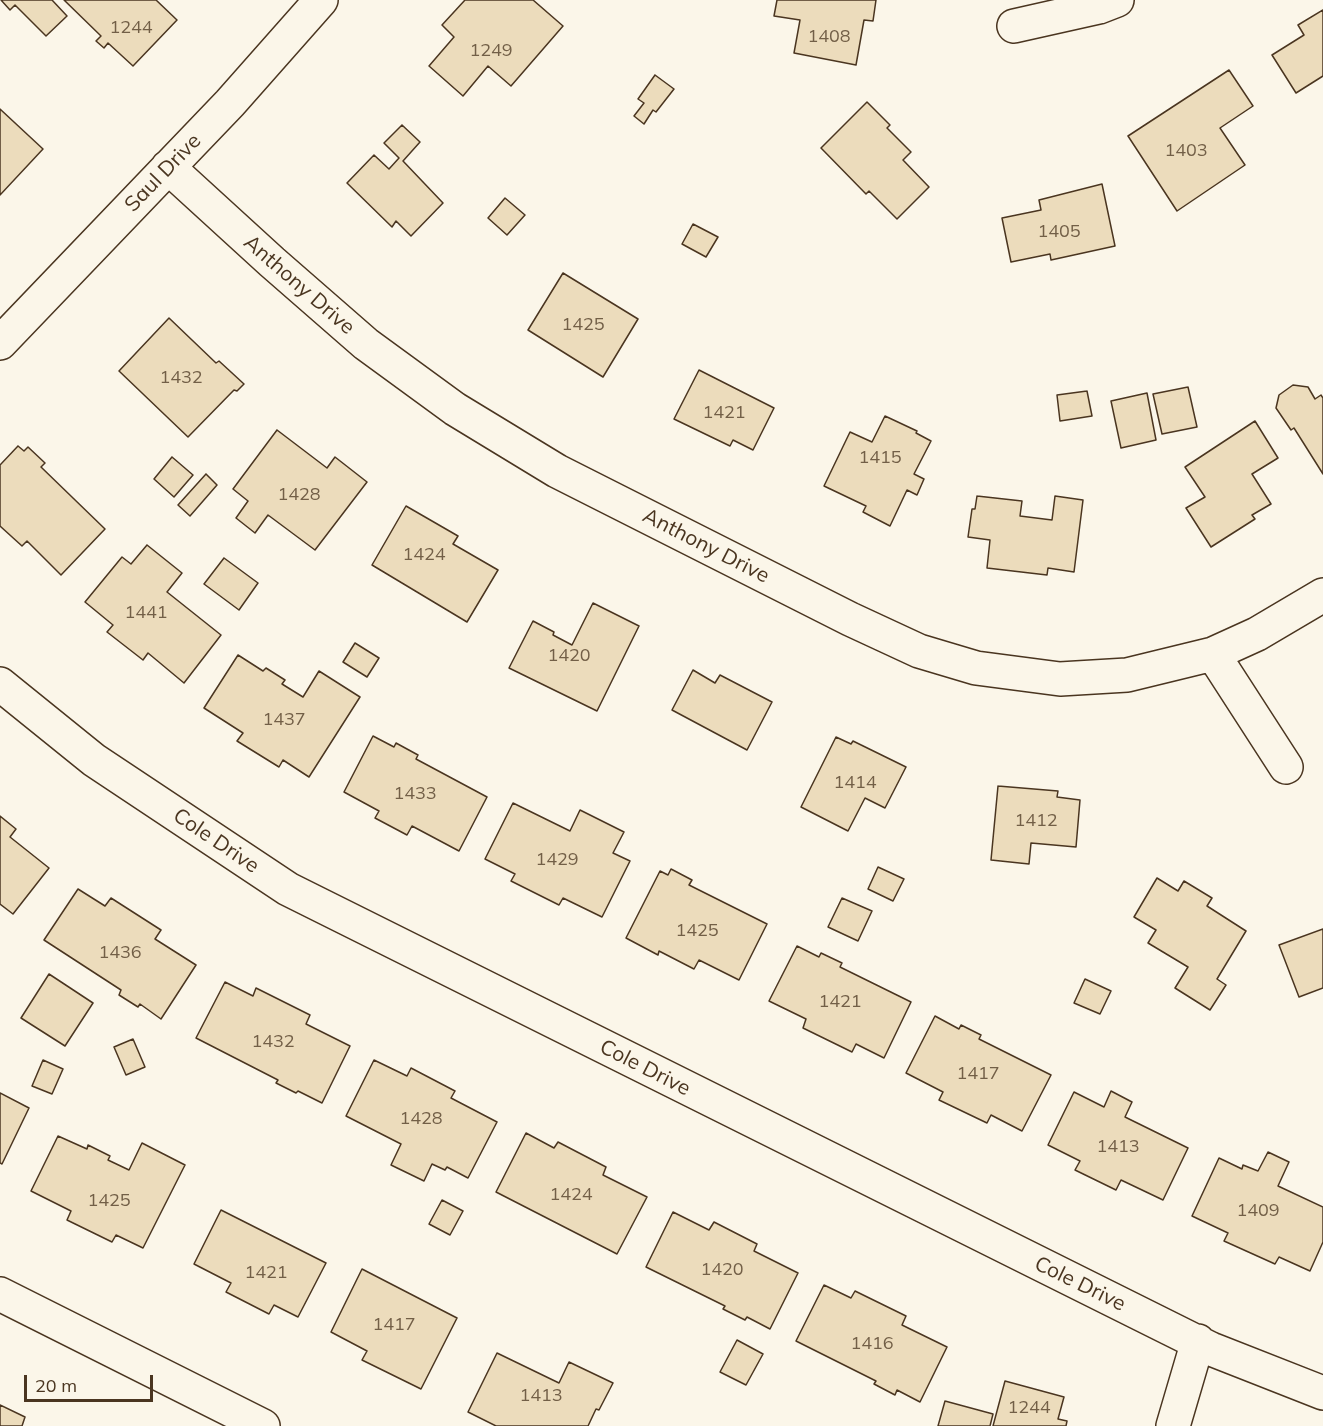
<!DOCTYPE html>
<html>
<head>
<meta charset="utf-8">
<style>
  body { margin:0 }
  #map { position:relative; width:1323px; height:1426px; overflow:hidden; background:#fbf6e9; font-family:Mulish,sans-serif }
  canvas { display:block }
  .scale { position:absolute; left:24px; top:1375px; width:129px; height:27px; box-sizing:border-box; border:3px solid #4a3520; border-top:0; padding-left:8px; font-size:18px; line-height:21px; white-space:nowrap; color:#4a3520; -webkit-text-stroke:4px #fbf6e9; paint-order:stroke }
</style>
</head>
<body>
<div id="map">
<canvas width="1323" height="1426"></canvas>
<div class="scale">20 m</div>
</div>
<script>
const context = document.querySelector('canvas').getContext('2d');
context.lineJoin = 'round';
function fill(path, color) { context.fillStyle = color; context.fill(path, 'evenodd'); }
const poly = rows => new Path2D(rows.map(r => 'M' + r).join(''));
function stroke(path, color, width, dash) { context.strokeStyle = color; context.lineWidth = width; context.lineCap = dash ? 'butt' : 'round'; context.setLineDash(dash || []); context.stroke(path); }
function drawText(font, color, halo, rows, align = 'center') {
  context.font = font + ' Mulish,sans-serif'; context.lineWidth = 4.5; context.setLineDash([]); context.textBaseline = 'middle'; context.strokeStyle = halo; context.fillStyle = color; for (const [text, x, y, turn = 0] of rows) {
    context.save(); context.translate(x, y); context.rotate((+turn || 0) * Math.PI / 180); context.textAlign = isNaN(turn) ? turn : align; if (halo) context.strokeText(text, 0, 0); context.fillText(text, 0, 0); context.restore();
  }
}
const building = poly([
  [1,0,52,0,67,16,46,36,15,5,10,10,1,0],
  [64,0,156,0,177,20,133,66,108,43,104,48,96,41,101,36,64,0],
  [465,0,533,0,563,26,511,86,488,66,463,96,429,66,454,37,442,25,465,0],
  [777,0,876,0,873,21,864,20,856,65,794,53,800,20,774,16,777,0],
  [1323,10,1323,76,1296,93,1272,55,1304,35,1298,25,1323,10],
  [1229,70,1253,106,1220,128,1245,165,1177,211,1128,136,1229,70],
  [655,75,674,89,656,112,653,110,644,124,634,116,644,103,638,99,655,75],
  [867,102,890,125,887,128,911,152,903,160,929,187,897,219,869,191,866,194,821,148,867,102],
  [0,109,43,149,0,195,0,109],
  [402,125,420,142,403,161,443,203,411,236,396,221,392,227,347,183,374,155,389,169,399,158,384,143,402,125],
  [1102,184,1115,246,1051,260,1050,254,1011,262,1002,218,1041,210,1039,200,1102,184],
  [505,198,525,215,507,235,488,218,505,198],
  [693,224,718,237,706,257,682,244,693,224],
  [563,273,638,319,603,377,528,330,563,273],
  [169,318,216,363,219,361,244,384,237,391,234,390,188,437,119,371,169,318],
  [699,370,774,408,753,450,733,440,730,446,674,419,699,370],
  [1293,385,1308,387,1315,399,1321,395,1323,398,1323,474,1294,428,1291,430,1276,408,1279,395,1293,385],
  [1188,387,1197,427,1162,434,1153,394,1188,387],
  [1087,391,1092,416,1060,421,1057,395,1087,391],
  [1147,393,1156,440,1121,448,1111,401,1147,393],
  [885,416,917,431,916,433,931,441,914,474,924,479,917,495,907,490,890,526,863,512,866,506,824,486,850,432,872,442,885,416],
  [1255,421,1278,458,1252,474,1271,504,1252,515,1255,519,1211,547,1186,508,1205,497,1185,467,1255,421],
  [277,430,327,468,335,457,367,482,315,550,268,515,255,533,236,518,248,501,233,489,277,430],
  [18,446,24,451,28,447,45,463,41,467,105,529,61,575,27,541,22,546,0,526,0,465,18,446],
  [172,457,193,475,174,497,154,479,172,457],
  [206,474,217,485,190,516,178,505,206,474],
  [977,496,1022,501,1020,516,1052,520,1055,496,1083,500,1074,572,1048,568,1047,575,987,568,990,540,968,537,972,509,975,509,977,496],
  [406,506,458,536,453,544,498,570,467,622,372,565,406,506],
  [147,545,182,573,167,592,221,635,184,683,148,653,143,660,107,632,113,625,85,602,122,557,131,564,147,545],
  [224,558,258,583,239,610,204,584,224,558],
  [593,603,639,626,597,711,509,668,533,621,554,632,553,635,572,645,593,603],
  [355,643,379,658,367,677,343,662,355,643],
  [238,655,263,671,266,668,285,680,282,684,303,697,319,671,360,697,309,777,283,760,279,767,237,741,243,733,204,708,238,655],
  [693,670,715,683,720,675,772,702,747,750,672,710,693,670],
  [373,736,394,747,396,743,418,755,416,759,487,797,459,851,412,826,407,835,375,818,379,811,344,792,373,736],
  [836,737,851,744,853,741,906,767,885,808,865,798,848,831,801,807,836,737],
  [998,786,1058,791,1057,797,1080,800,1076,847,1031,843,1029,864,991,860,998,786],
  [513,803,570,831,580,810,624,832,613,853,630,861,602,917,563,898,559,905,511,881,515,874,485,859,513,803],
  [0,816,16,829,10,837,49,868,13,914,0,904,0,816],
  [878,867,904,879,893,901,868,889,878,867],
  [671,869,692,880,689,885,767,924,739,980,699,960,694,969,659,951,658,955,626,938,660,871,668,875,671,869],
  [1157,878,1178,891,1184,881,1212,898,1207,906,1246,931,1217,979,1226,985,1210,1010,1175,988,1188,967,1148,943,1156,930,1134,917,1157,878],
  [78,889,105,906,111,898,161,930,155,939,196,965,161,1019,140,1004,138,1007,119,995,121,990,44,940,78,889],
  [842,898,872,911,858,941,828,927,842,898],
  [1323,929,1323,988,1299,997,1279,945,1323,929],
  [797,946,819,957,821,953,842,963,840,967,911,1002,884,1058,856,1044,852,1052,803,1028,806,1019,769,1001,797,946],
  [49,974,93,1003,65,1046,21,1018,49,974],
  [1085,979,1111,991,1100,1014,1074,1003,1085,979],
  [225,982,253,996,256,988,310,1015,306,1024,350,1046,322,1103,298,1091,296,1093,276,1083,278,1080,196,1038,225,982],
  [935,1016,959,1029,961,1025,981,1035,979,1039,1051,1075,1022,1131,991,1115,987,1123,939,1100,943,1092,906,1073,935,1016],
  [133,1039,145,1067,126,1075,114,1047,133,1039],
  [43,1060,63,1069,52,1094,32,1086,43,1060],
  [374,1060,407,1076,411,1068,455,1091,451,1098,497,1122,468,1178,447,1167,445,1170,432,1164,424,1181,391,1165,401,1144,346,1116,374,1060],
  [1111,1091,1132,1102,1125,1117,1188,1148,1163,1200,1121,1180,1116,1190,1075,1170,1080,1161,1048,1145,1074,1092,1104,1107,1111,1091],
  [0,1093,29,1108,2,1164,0,1163,0,1093],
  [526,1133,554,1148,558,1142,606,1167,603,1175,647,1197,617,1254,496,1192,526,1133],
  [58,1136,87,1149,88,1145,110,1156,108,1160,129,1170,142,1143,185,1165,143,1248,116,1235,112,1242,67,1220,71,1211,31,1191,58,1136],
  [1268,1152,1289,1162,1278,1186,1323,1207,1323,1242,1310,1271,1279,1257,1275,1264,1224,1241,1228,1233,1192,1216,1219,1158,1242,1169,1243,1165,1258,1171,1268,1152],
  [442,1200,463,1211,450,1235,429,1224,442,1200],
  [221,1210,326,1263,298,1317,274,1305,269,1314,226,1292,231,1283,194,1264,221,1210],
  [673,1212,709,1230,714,1222,757,1244,754,1251,798,1273,770,1329,747,1317,745,1320,723,1309,725,1306,646,1267,673,1212],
  [362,1269,457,1318,421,1389,362,1360,367,1351,331,1332,362,1269],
  [824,1285,851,1298,855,1291,906,1316,902,1325,947,1347,920,1402,897,1390,895,1395,874,1384,876,1381,796,1341,824,1285],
  [737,1340,763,1354,746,1385,720,1372,737,1340],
  [497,1353,559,1383,569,1362,613,1383,599,1410,596,1409,588,1426,496,1426,468,1412,497,1353],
  [1005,1381,1064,1397,1058,1419,1067,1421,1066,1426,993,1426,1005,1381],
  [945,1401,993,1414,990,1426,938,1426,945,1401],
  [0,1405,25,1417,22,1426,0,1426,0,1405]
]);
const minor = poly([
  [1014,26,1099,7,1117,0],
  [168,167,272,262,366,344,455,409,557,471,850,619,919,651,976,668,1060,679,1127,675,1213,654,1257,634,1323,595],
  [0,343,230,103,321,0],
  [1213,654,1286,767],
  [0,684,94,760,288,889,1211,1349,1323,1393],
  [0,1294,263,1426],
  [1173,1426,1198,1341]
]);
const numberNames = [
  ["1244",131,28],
  ["1408",829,37],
  ["1249",491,51],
  ["1403",1186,151],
  ["1405",1059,232],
  ["1425",583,325],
  ["1432",181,378],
  ["1421",724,413],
  ["1415",880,458],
  ["1428",299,495],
  ["1424",424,555],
  ["1441",146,613],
  ["1420",569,656],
  ["1437",284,720],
  ["1414",855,783],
  ["1433",415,794],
  ["1412",1036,821],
  ["1429",557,860],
  ["1425",697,931],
  ["1436",120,953],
  ["1421",840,1002],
  ["1432",273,1042],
  ["1417",978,1074],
  ["1428",421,1119],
  ["1413",1118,1147],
  ["1424",571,1195],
  ["1425",109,1201],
  ["1409",1258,1211],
  ["1420",722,1270],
  ["1421",266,1273],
  ["1417",394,1325],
  ["1416",872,1344],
  ["1413",541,1396],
  ["1244",1029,1408]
];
const streetNames = [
  ["Saul Drive",163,173,-46],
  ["Anthony Drive",299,285,41],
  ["Anthony Drive",706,546,27],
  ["Cole Drive",216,841,34],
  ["Cole Drive",645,1068,27],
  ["Cole Drive",1080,1284,26]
];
fill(building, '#ecdcbc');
stroke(building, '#4a3520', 1.5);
stroke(minor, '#4a3520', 36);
stroke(minor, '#fbf6e9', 33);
drawText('18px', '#725f47', null, numberNames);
drawText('21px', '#4a3520', '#fbf6e9', streetNames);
</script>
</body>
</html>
